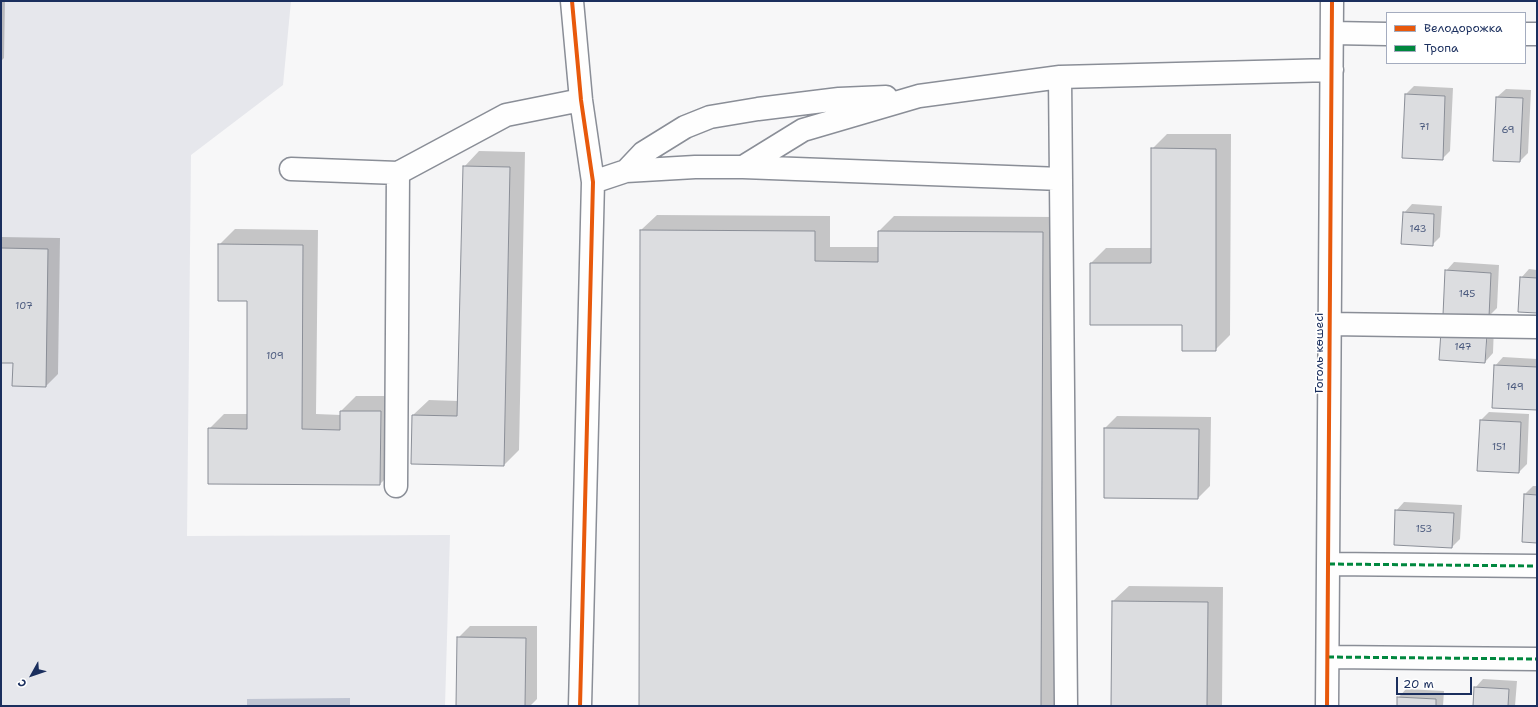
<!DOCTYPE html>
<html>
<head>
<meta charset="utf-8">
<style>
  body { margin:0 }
  #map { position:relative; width:1538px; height:707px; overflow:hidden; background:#f7f7f8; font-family:"Shantell Sans",sans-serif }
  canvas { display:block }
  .frame { position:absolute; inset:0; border:2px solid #1b2f5e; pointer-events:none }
  .legend { position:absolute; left:1386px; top:12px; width:140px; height:52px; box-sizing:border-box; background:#fff; border:1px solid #a4acbf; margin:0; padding:5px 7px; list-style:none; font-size:12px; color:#1b2f5e }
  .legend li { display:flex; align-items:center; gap:8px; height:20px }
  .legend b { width:20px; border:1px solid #a4acbf }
  .north { position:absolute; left:12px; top:655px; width:40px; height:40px; -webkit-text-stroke:3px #fff; paint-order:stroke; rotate:230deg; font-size:11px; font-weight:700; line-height:16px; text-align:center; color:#1b2f5e }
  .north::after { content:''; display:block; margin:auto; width:14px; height:18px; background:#1b2f5e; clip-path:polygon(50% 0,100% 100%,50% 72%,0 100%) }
  .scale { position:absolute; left:1396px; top:677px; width:76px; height:18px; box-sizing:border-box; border:2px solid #1b2f5e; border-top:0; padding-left:5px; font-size:12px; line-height:14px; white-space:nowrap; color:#1b2f5e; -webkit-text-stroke:3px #fff; paint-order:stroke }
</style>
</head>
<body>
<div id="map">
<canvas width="1538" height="707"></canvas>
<div class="frame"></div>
<ul class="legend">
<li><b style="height:5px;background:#e8590c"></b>Велодорожка</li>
<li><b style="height:5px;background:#00873e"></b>Тропа</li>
</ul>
<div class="north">С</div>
<div class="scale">20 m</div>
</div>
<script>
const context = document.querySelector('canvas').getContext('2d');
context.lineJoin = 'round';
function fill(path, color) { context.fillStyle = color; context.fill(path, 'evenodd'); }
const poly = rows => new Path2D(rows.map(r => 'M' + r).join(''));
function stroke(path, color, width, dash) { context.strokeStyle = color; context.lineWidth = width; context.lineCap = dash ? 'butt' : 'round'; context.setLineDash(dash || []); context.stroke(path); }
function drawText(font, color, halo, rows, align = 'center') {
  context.font = font + ' "Shantell Sans",sans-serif'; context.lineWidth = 3.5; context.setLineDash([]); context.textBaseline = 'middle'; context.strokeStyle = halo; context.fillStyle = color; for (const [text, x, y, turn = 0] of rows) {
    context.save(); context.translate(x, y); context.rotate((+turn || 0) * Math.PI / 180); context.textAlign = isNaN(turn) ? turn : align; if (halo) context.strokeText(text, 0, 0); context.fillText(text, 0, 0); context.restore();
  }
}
const built = poly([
  [1,1,291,1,283,85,191,155,187,536,450,535,445,706,1,706]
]);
const water = poly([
  [350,698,350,706,247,706,247,699]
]);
const shadow = poly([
  [1,1,5,1,4,58,1,61],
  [1414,86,1453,88,1450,151,1442,159,1406,94],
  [1506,89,1531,90,1528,153,1520,161,1497,97],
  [1167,134,1231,134,1230,335,1215,350,1183,324,1091,263,1106,248,1152,248,1152,149],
  [479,151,525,152,519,450,504,465,413,415,429,400,459,401,464,167],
  [1412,204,1442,206,1440,237,1432,245,1404,213],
  [657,215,830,216,830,247,879,247,879,231,894,216,1058,217,1056,706,640,706,641,230],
  [235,229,318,230,316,414,341,415,341,411,356,396,396,396,395,469,380,484,209,429,224,414,248,414,248,300,219,245],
  [1,237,60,238,58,374,46,386,14,362,1,362],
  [1454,262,1499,265,1497,308,1489,316,1446,271],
  [1529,269,1537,270,1537,312,1521,278],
  [1450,324,1494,326,1493,353,1485,362,1440,360,1442,332],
  [1486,329,1488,329,1486,354,1484,354],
  [1503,357,1537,359,1537,409,1495,366],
  [1489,412,1529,414,1527,464,1519,472,1481,420],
  [1117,416,1211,417,1210,486,1198,498,1105,497,1105,428],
  [1533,486,1537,486,1537,542,1525,494],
  [1404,502,1462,505,1460,539,1452,547,1396,511],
  [1129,586,1223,587,1222,706,1112,706,1113,601],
  [470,626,537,626,537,699,530,706,457,706,458,638],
  [1483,679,1517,681,1515,706,1474,706,1475,688],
  [1406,689,1444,691,1443,706,1398,706,1398,698]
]);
const building = poly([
  [1405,94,1445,96,1443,160,1402,158,1405,94],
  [1496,97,1523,98,1520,162,1493,161,1496,97],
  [1151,148,1216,149,1216,351,1182,351,1182,325,1090,325,1090,263,1151,263,1151,148],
  [463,166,510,167,504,466,411,464,412,415,457,416,463,166],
  [1403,212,1434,214,1433,246,1401,244,1403,212],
  [640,230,815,231,815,261,878,262,878,231,1043,232,1041,706,639,706,640,230],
  [218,244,303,245,302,429,340,430,340,411,381,411,380,485,208,484,208,428,247,429,247,301,218,301,218,244],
  [1,248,48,249,46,387,12,386,13,363,1,363,1,248],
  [1445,270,1491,273,1489,317,1443,315,1445,270],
  [1520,277,1537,278,1537,313,1518,312,1520,277],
  [1441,332,1487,334,1485,363,1439,360,1441,332],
  [1494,365,1537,367,1537,410,1492,408,1494,365],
  [1480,420,1521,422,1519,473,1477,471,1480,420],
  [1104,428,1199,429,1198,499,1104,498,1104,428],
  [1524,494,1537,495,1537,543,1522,542,1524,494],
  [1395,510,1454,513,1452,548,1394,545,1395,510],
  [1112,601,1208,602,1207,706,1111,706,1112,601],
  [457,637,526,638,525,706,456,706,457,637],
  [1474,687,1509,689,1508,706,1473,706,1474,687],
  [1397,697,1436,699,1436,706,1397,706,1397,697]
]);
const minor = poly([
  [572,1,581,100,593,182,580,706],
  [1333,33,1387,34],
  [1525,34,1537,34],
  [1060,77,1066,706],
  [743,167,803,130,919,96,1060,77,1332,70],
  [291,169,398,173,506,115,581,100],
  [626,171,643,153,685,127,710,117,758,109,839,99,886,97],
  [593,182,626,171,695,167,743,167,1061,179],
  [1330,324,1537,327],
  [396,486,398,173],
  [1329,564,1537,566],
  [1328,657,1537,659],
  [1327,706,1332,1]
]);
const quiet = poly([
  [1329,564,1537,566],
  [1328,657,1537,659]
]);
const cycleway = poly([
  [572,1,581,100,593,182,580,706],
  [1327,706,1332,1]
]);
const numberNames = [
  ["71",1424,127],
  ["69",1508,130],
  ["143",1418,229],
  ["145",1467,294],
  ["107",24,306],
  ["147",1463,347],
  ["109",275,356],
  ["149",1515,387],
  ["151",1499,447],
  ["153",1424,529]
];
const streetNames = [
  ["Гоголь көшесі",1320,353,-90]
];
fill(built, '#e6e7ec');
fill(water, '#c0c5d2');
fill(shadow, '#0003');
fill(building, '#dcdde0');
stroke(building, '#8a8e97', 1);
stroke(minor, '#8a8e97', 25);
stroke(minor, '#fefefe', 22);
stroke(quiet, '#00873e', 3, [6, 3]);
stroke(cycleway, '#e8590c', 4);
drawText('10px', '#4b5a7e', null, numberNames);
drawText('12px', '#1b2f5e', '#fff', streetNames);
</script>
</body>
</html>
